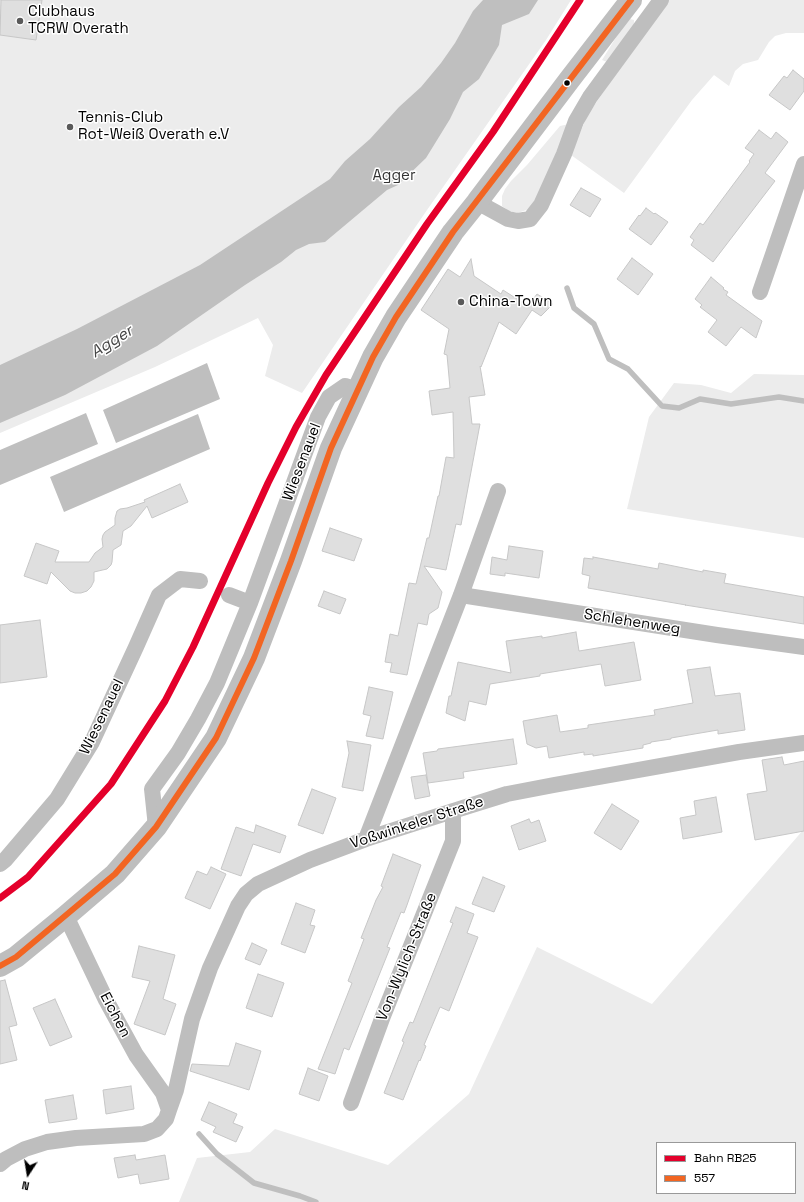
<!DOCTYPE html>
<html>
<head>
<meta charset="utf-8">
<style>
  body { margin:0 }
  #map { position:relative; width:804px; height:1202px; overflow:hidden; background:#fff; font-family:"Space Grotesk",sans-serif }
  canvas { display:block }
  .legend { position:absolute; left:656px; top:1142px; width:140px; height:52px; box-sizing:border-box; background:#fff; border:1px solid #999; margin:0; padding:5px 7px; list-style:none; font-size:12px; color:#000 }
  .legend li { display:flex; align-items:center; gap:8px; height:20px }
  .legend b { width:20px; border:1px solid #999 }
  .north { position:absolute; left:8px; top:1154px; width:40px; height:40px; -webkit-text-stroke:3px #fff; paint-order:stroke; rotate:192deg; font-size:11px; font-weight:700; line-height:16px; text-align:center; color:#000 }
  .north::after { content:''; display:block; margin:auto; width:14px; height:18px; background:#000; clip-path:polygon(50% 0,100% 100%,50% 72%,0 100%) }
</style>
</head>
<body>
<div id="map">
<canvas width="804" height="1202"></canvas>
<ul class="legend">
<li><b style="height:5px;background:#e4002b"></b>Bahn RB25</li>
<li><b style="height:5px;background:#f26522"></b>557</li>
</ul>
<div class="north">N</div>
</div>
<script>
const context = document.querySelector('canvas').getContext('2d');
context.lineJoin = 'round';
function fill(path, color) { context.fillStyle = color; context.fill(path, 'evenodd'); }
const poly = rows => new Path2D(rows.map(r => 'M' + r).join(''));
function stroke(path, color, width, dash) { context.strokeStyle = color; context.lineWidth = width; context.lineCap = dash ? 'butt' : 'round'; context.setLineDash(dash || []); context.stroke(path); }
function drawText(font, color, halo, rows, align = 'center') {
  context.font = font + ' "Space Grotesk",sans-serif'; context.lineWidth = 3; context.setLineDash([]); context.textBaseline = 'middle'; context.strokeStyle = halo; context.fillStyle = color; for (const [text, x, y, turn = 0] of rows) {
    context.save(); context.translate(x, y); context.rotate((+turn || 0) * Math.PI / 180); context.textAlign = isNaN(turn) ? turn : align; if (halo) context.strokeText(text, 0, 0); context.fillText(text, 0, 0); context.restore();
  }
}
const green = poly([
  [0,0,571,0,546,40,427,210,302,393,265,376,273,345,258,318,155,367,0,433],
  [669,0,804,0,804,33,786,33,775,36,769,42,758,60,743,64,735,71,729,86,714,75,692,100,624,193,571,155,587,116,626,59],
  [630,19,634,20,634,25,607,62,602,60,620,31],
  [569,124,542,190,529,209,518,213,509,211,502,206,502,196,505,189,511,181,527,165,560,126],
  [754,374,804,375,804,538,627,509,649,417,674,383,701,385,731,393],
  [804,829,804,1202,179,1202,197,1158,250,1152,275,1129,388,1165,469,1094,537,947,652,1004],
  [657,1143,795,1143,795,1193,657,1193]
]);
const water = poly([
  [483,0,538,0,529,14,502,25,499,45,479,79,463,92,450,119,426,158,398,185,387,190,325,242,309,244,296,250,281,262,245,285,157,346,65,395,0,423,0,365,77,329,200,265,330,179,345,161,370,139,399,107,421,87,441,63,455,43,473,11],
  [207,363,220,399,116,443,103,410],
  [86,413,98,444,0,485,0,450],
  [198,414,210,449,64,512,50,477]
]);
const stream = poly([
  [567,288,574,308,594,324,609,359,628,369,662,406,679,408,700,399,731,404,779,397,804,401],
  [199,1134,217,1154,254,1183,300,1196,316,1202]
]);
const building = poly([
  [1,0,42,0,36,40,0,35,1,0],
  [793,70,804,79,804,91,790,110,769,95,784,76,787,78,793,70],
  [759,130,771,139,776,132,788,142,765,173,775,181,713,262,691,245,694,240,690,237,700,223,703,225,750,162,749,161,754,154,745,148,759,130],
  [581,188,601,199,590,217,570,205,581,188],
  [646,208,654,214,655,213,668,222,651,245,629,229,639,215,640,216,646,208],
  [632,258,653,274,638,295,617,279,632,258],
  [471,259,474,276,501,294,503,290,528,306,537,294,553,304,541,316,532,310,516,334,499,322,481,367,480,366,485,395,469,397,472,424,480,424,461,525,456,524,446,570,424,566,442,592,438,608,429,614,427,625,418,623,407,675,390,672,392,663,385,662,390,634,398,636,409,583,416,584,427,538,429,538,438,496,439,496,446,457,454,458,453,412,432,415,429,391,450,388,447,355,444,354,449,329,421,310,448,269,460,277,471,259],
  [711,277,724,288,723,289,728,292,726,295,762,321,756,338,741,327,726,346,708,332,717,320,700,307,702,305,695,299,711,277],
  [180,484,188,502,152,518,147,506,131,526,123,531,121,545,113,550,112,562,111,565,107,569,94,572,94,581,91,587,87,591,81,593,75,593,70,591,51,572,47,584,24,576,36,543,59,551,55,562,89,562,95,553,103,547,102,539,103,535,105,532,115,525,115,518,117,511,120,509,127,508,145,502,144,500,180,484],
  [330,528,362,539,354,561,322,551,330,528],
  [509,546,543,551,539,578,505,573,505,576,490,574,492,557,507,560,509,546],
  [593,557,658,569,659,563,703,572,703,570,726,574,724,583,804,597,804,624,685,605,686,605,588,588,590,576,582,574,584,558,593,559,593,557],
  [324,591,346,599,340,614,318,606,324,591],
  [40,620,47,677,0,683,0,625,40,620],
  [576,632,579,651,634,642,641,680,605,686,601,664,540,674,540,676,490,684,486,705,469,701,465,721,446,713,449,696,451,696,458,662,511,673,506,641,542,636,542,638,576,632],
  [710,667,715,696,740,693,745,730,718,734,718,730,671,738,671,739,651,742,651,743,643,745,643,748,593,756,593,754,584,755,584,752,549,758,547,746,536,748,527,744,523,721,557,715,560,732,588,728,588,725,655,715,654,710,693,703,687,670,710,667],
  [369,687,393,692,383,739,366,736,371,716,363,714,369,687],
  [513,739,517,764,463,772,464,778,428,783,423,753,437,751,438,749,513,739],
  [347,741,371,745,363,791,342,787,349,753,347,741],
  [782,757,784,765,804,761,804,831,755,840,747,794,767,791,762,760,782,757],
  [426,775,430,796,415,799,411,777,426,775],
  [312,789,336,798,323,834,298,825,312,789],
  [716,797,722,832,683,839,680,818,696,815,694,801,716,797],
  [612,804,639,821,621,850,594,833,612,804],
  [529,819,531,823,539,820,546,841,519,850,511,826,529,819],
  [256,825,286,836,280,853,253,844,241,876,221,869,236,827,254,833,256,825],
  [393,854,421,865,407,905,404,913,401,912,387,947,390,948,349,1050,344,1048,335,1074,318,1069,352,983,348,981,364,939,361,938,376,900,383,887,381,886,393,854],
  [211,867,226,874,210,909,185,898,197,871,207,875,211,867],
  [483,877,505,886,494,912,472,904,483,877],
  [296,903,315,910,310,925,315,926,305,953,281,944,296,903],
  [456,907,474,914,467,933,478,937,449,1011,440,1007,424,1045,426,1046,420,1061,419,1060,403,1100,384,1093,404,1042,402,1041,410,1022,413,1023,453,923,450,922,456,907],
  [252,943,267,950,260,965,245,959,252,943],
  [139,946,175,955,163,999,176,1004,165,1035,134,1024,150,981,132,977,139,946],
  [258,974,284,983,272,1017,246,1008,258,974],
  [5,980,17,1025,9,1027,17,1060,0,1064,0,981,5,980],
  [55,999,72,1037,50,1046,33,1008,55,999],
  [236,1043,261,1051,249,1090,190,1071,192,1064,229,1066,236,1043],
  [308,1068,328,1076,319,1101,299,1094,308,1068],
  [131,1086,134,1109,106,1114,103,1090,131,1086],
  [73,1095,77,1119,49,1123,45,1100,73,1095],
  [209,1102,237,1114,233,1123,243,1127,236,1142,213,1132,216,1127,201,1120,209,1102],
  [135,1155,136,1160,165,1155,169,1179,140,1184,138,1174,118,1178,114,1158,135,1155]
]);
const minor = poly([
  [477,202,508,219,518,221,530,219,541,205,564,154,576,121,590,97,661,0],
  [760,292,804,164],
  [229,595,250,603],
  [461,595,717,635,804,647],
  [156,827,152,789,178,753,198,719,217,683,250,603,318,417,329,397,345,386,358,390],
  [366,839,461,595,498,491],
  [0,864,5,860,57,799,92,742,136,647,159,595,180,579,200,581],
  [66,916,106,1000,136,1055,163,1093,169,1110],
  [351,1103,383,1016,453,841,453,811],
  [0,1164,6,1159,25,1149,47,1142,76,1138,144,1134,157,1129,166,1119,169,1110,176,1090,192,1019,210,968,238,906,246,894,258,884,310,860,366,839,453,811,507,794,554,785,739,752,804,743]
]);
const primary = poly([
  [0,966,16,957,66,916,115,874,156,827,216,738,254,658,291,561,331,448,373,357,396,317,453,232,477,202,570,79,631,0]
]);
const bus1 = poly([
  [0,966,16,957,115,874,156,827,216,738,254,658,291,561,331,448,373,357,396,317,453,232,631,0]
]);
const rail1 = poly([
  [0,898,28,877,111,784,165,701,193,647,268,483,296,427,326,375,427,224,493,132,580,0]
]);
const markers = [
  [20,21,4,"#595959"],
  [567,83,3.5,"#000"],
  [70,127,4,"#595959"],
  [461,302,4,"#595959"]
];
const poiNames = [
  ["Clubhaus",28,12],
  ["TCRW Overath",28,29],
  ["Tennis-Club",78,118],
  ["Rot-Weiß Overath e.V",78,135],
  ["China-Town",469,302]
];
const parkNames = [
  ["Agger",394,176]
];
const streetNames = [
  ["Wiesenauel",302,462,-69],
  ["Schlehenweg",632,622,9],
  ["Wiesenauel",102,717,-64],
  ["Voßwinkeler Straße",417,823,-18],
  ["Von-Wylich-Straße",407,957,-68],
  ["Eichen",115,1015,62]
];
const waterNames = [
  ["Agger",112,342,-32]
];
fill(green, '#ececec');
fill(water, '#bfbfbf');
stroke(stream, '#bfbfbf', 5.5);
fill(building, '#dfdfdf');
stroke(building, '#c7c7c7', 1);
stroke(minor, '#bebebe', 16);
stroke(primary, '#bebebe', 22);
stroke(bus1, '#f26522', 6);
stroke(rail1, '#e4002b', 7);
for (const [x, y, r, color] of markers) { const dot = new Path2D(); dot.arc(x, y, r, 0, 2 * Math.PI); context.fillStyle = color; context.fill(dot); stroke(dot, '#fff', 1.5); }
drawText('15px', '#000', '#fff', poiNames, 'left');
drawText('15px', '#333', '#fff', parkNames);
drawText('15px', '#000', '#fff', streetNames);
drawText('italic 16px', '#444', '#fff', waterNames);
</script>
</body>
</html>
